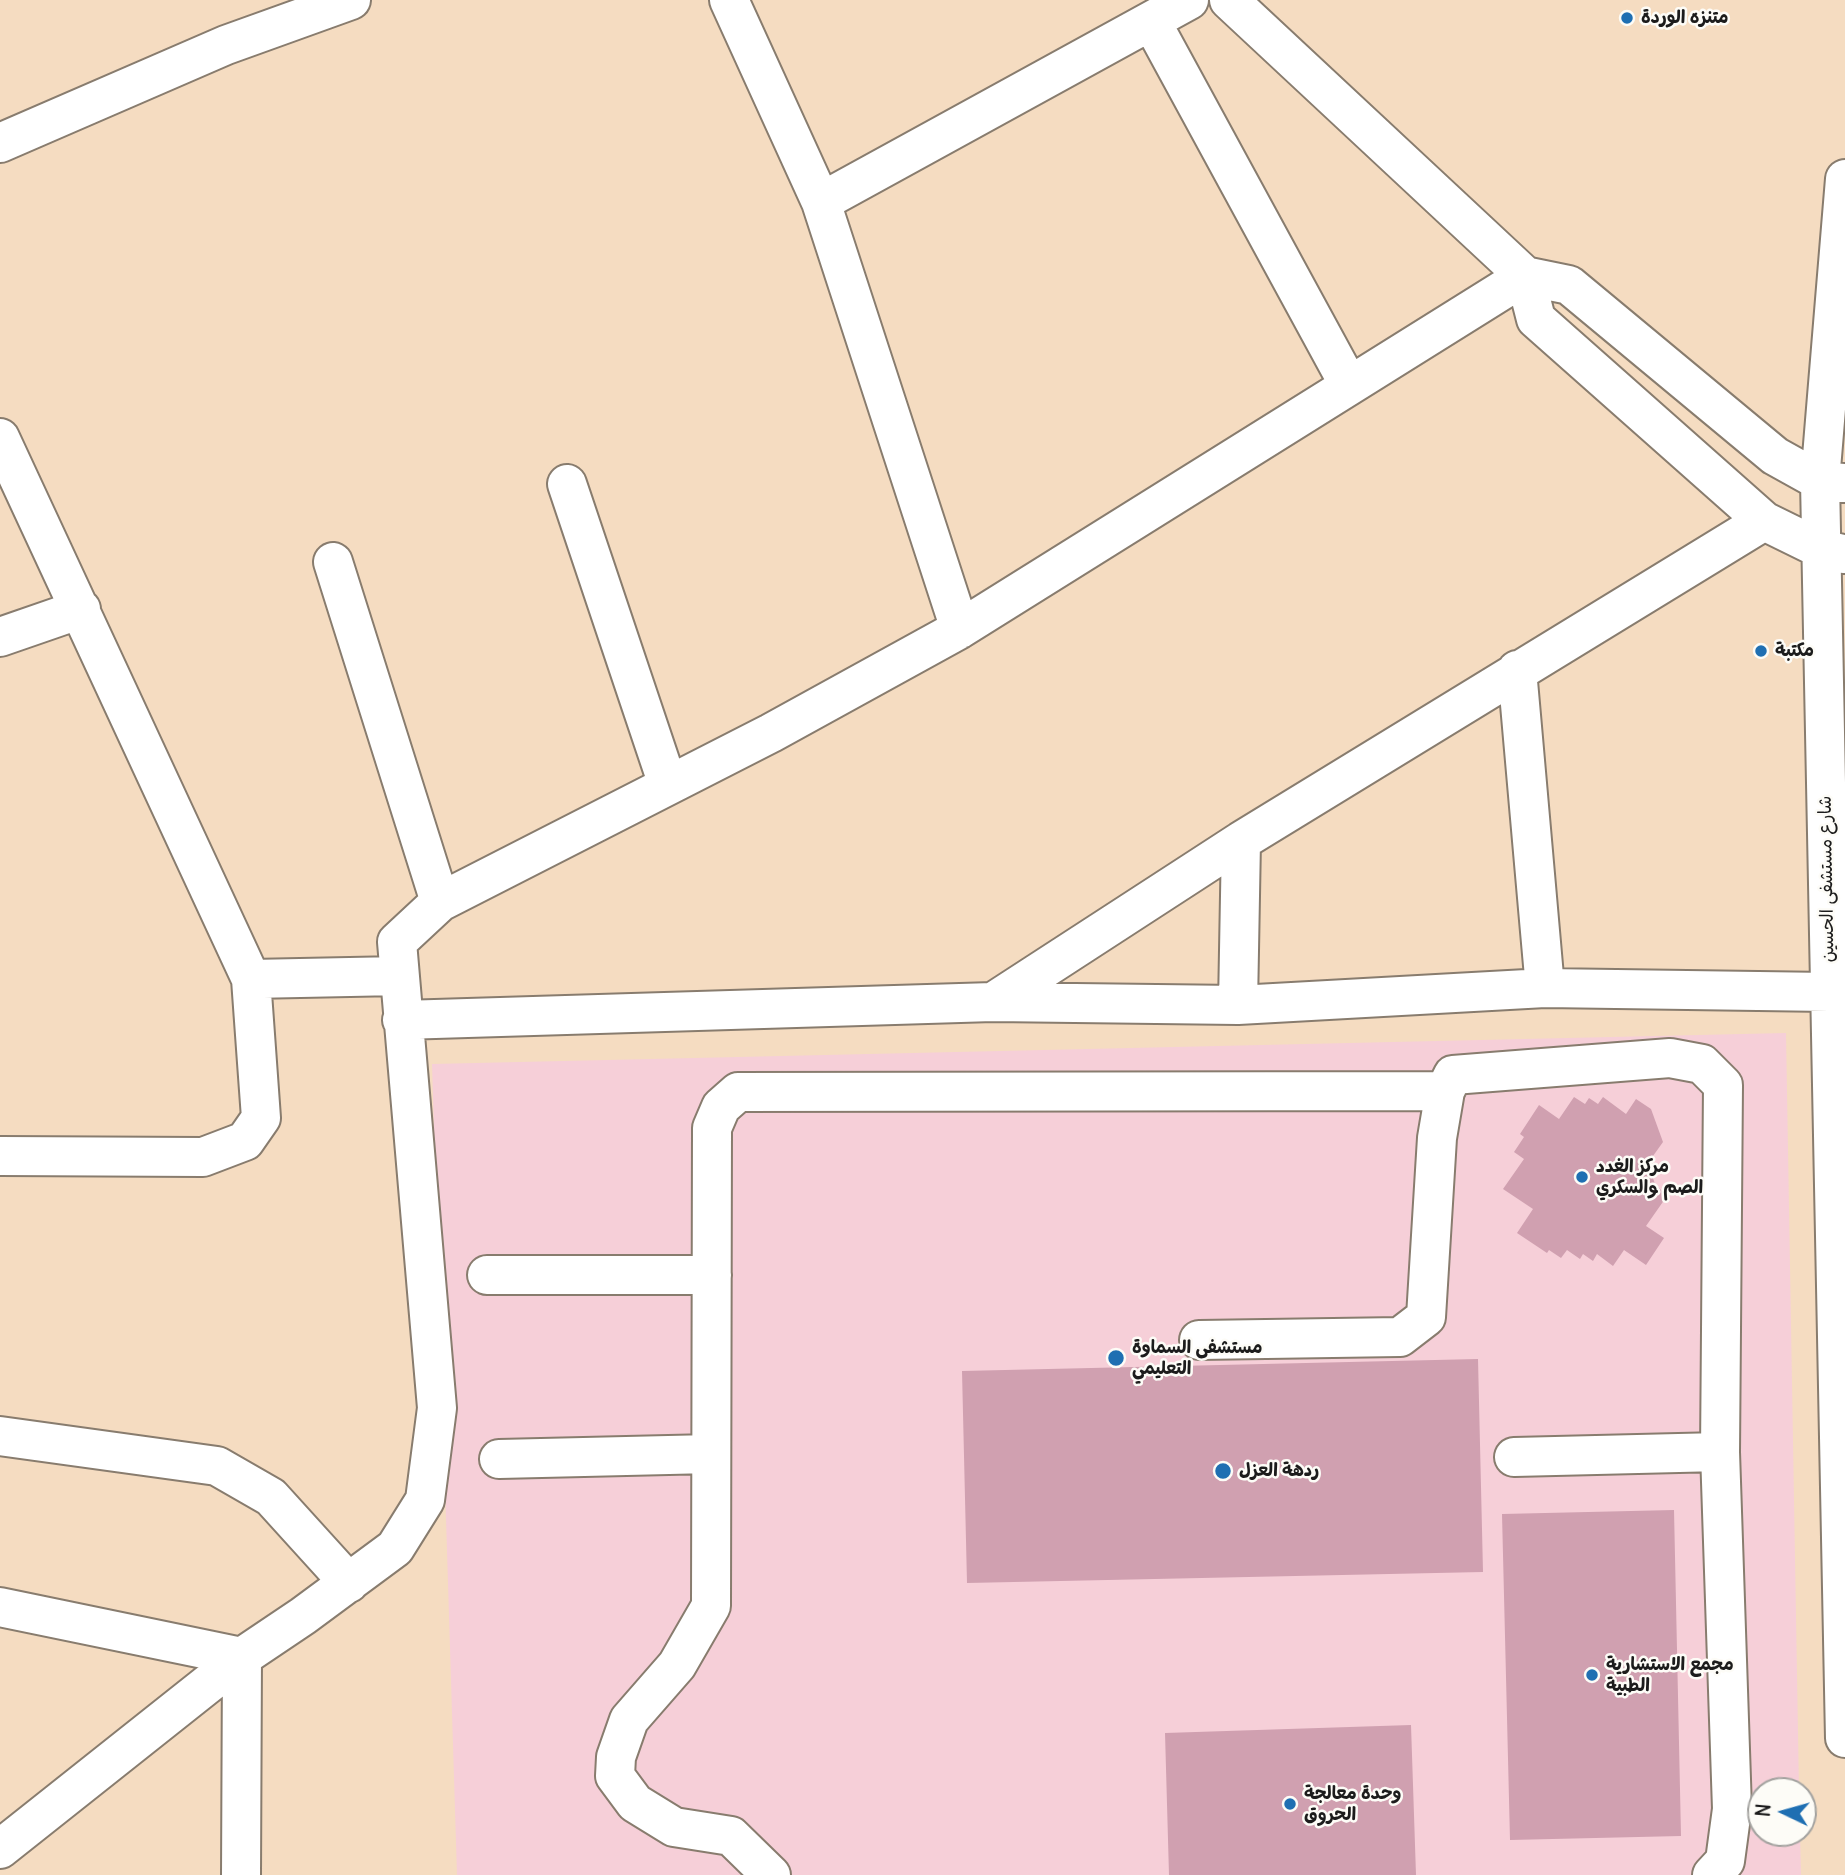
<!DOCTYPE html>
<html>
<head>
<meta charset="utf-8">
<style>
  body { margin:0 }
  #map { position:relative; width:1845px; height:1875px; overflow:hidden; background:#f5dcc1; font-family:Delius,sans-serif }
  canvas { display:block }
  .north { position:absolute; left:1747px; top:1777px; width:70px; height:70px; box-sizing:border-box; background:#fdfcf7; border:2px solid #a3a29f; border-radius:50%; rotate:275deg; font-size:19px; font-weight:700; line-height:28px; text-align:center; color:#1c1c1c }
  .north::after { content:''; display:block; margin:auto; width:24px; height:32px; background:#1f6fb2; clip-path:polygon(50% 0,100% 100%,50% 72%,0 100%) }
</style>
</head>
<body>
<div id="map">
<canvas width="1845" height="1875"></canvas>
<div class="north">N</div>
</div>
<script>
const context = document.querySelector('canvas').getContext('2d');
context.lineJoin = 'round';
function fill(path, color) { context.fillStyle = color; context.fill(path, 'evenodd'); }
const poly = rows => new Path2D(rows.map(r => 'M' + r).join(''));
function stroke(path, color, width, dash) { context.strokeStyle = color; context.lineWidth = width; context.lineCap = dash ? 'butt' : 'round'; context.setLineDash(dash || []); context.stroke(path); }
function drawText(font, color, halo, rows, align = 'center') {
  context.font = font + ' Delius,"Playpen Sans Arabic",sans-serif'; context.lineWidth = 5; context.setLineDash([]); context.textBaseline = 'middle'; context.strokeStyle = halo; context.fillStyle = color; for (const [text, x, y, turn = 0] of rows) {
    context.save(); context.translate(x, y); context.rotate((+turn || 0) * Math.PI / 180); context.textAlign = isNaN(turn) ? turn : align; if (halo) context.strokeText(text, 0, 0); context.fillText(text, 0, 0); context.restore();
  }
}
const built = poly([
  [1786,1033,1799,1791,1761,1791,1761,1833,1800,1833,1801,1875,457,1875,432,1064]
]);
const building = poly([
  [1574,1097,1585,1104,1589,1098,1598,1104,1603,1097,1626,1114,1636,1099,1651,1109,1663,1142,1648,1163,1655,1184,1667,1196,1646,1226,1664,1238,1646,1265,1624,1250,1613,1266,1597,1254,1593,1261,1583,1254,1580,1259,1567,1250,1561,1258,1549,1250,1547,1253,1517,1233,1533,1209,1503,1189,1524,1159,1514,1152,1524,1137,1520,1134,1539,1105,1559,1119],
  [1478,1359,1483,1572,967,1583,962,1371],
  [1674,1510,1681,1836,1510,1840,1502,1514],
  [1411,1725,1416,1875,1169,1875,1165,1733]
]);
const minor = poly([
  [729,0,821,202,960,629],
  [1229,0,1525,276,1569,285,1775,456,1820,481,1843,483],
  [1151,21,1349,385],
  [0,143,226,45,351,0],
  [1845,179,1820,481,1845,1738],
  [821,202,1189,0],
  [1525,276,1536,319,1764,521,1821,549,1843,554],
  [0,438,251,979,261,1118,245,1141,203,1157,0,1156],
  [567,484,668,785],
  [333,562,440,902],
  [0,637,81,609],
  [1517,670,1545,988],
  [251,979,399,976],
  [993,1002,1241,841,1764,521],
  [1238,1005,1241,841],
  [402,1020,993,1002,1238,1005,1545,988,1829,992],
  [487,1275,712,1275],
  [1199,1340,1400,1337,1426,1317,1437,1138,1445,1091,1453,1075,1670,1058,1702,1064,1723,1085,1720,1452,1732,1809,1725,1861,1712,1875],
  [0,1436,217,1466,271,1497,349,1583],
  [1514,1457,1720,1452],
  [499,1459,711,1454],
  [0,1607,242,1657,241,1875],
  [0,1849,242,1657,303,1616,395,1548,425,1500,437,1408,397,942,440,902,771,733,960,629,1525,276],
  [771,1875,731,1836,674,1827,635,1803,615,1776,616,1757,629,1720,677,1665,711,1606,712,1128,721,1107,738,1092,1445,1091]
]);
const markers = [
  [1627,18,7,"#1f6fb2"],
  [1761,651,7,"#1f6fb2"],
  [1582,1177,7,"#1f6fb2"],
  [1116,1358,9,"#1f6fb2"],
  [1223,1471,9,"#1f6fb2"],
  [1592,1675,7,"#1f6fb2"],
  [1290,1804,7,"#1f6fb2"]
];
const poiNames = [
  ["متنزه الوردة",1641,18],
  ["مكتبة",1775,651],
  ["مركز الغدد",1596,1167],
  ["الصم والسكري",1596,1188],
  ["مستشفى السماوة",1132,1348],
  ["التعليمي",1132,1369],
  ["ردهة العزل",1239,1471],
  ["مجمع الاستشارية",1606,1665],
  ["الطبية",1606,1686],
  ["وحدة معالجة",1304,1794],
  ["الحروق",1304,1815]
];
const streetNames = [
  ["شارع مستشفى الحسين",1827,879,-91]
];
fill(built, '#f6cfd8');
fill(building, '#d0a0b0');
stroke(minor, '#887c6e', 42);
stroke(minor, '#fff', 38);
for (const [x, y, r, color] of markers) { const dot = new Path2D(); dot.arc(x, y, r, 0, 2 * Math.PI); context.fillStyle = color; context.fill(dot); stroke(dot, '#fdfcf7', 2.5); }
drawText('bold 18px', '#1c1c1c', '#fdfcf7', poiNames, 'left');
drawText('18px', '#1c1c1c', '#fdfcf7', streetNames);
</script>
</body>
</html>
